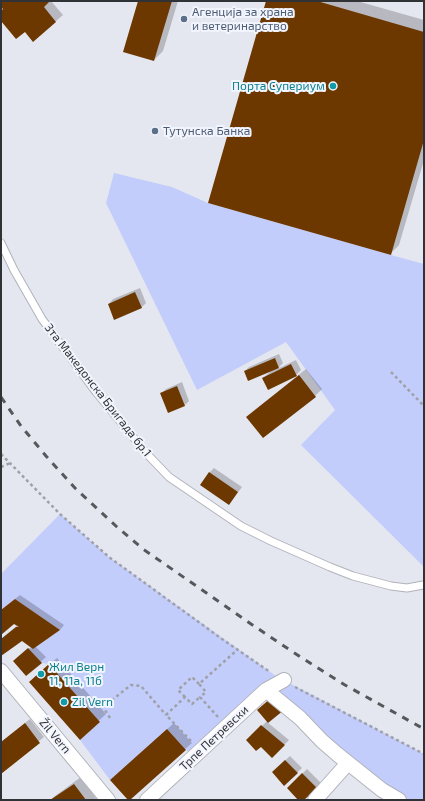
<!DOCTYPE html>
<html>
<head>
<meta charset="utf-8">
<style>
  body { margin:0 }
  #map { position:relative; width:425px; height:801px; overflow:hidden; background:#e5e7f0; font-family:"Exo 2",sans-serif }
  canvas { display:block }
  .frame { position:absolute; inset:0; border:2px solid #313235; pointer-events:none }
</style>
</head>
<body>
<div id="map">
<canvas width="425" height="801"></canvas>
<div class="frame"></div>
</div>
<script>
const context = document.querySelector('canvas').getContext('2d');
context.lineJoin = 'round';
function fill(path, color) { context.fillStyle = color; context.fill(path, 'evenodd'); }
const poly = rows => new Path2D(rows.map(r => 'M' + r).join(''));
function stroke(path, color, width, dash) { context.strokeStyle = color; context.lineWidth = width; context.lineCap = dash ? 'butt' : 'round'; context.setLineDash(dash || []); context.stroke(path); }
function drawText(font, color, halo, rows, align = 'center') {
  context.font = font + ' "Exo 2",sans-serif'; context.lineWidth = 4; context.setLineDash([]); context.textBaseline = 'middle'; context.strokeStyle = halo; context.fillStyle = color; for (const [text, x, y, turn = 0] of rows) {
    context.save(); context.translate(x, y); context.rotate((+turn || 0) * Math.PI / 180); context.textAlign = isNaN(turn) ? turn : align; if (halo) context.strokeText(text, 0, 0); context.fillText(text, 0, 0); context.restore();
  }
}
const green = poly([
  [114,173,172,187,208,203,391,255,424,264,424,567,421,564,301,445,335,410,286,342,197,390,106,203],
  [60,514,109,557,276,676,424,754,424,800,399,800,266,690,193,757,167,729,110,780,80,740,100,722,49,664,42,663,28,648,33,649,60,630,15,599,1,610,1,574]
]);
const shadow = poly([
  [1,1,51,1,63,15,33,41,25,31,1,20,1,12,4,9,1,5],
  [139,1,178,1,163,51,154,60],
  [268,1,357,1,424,20,424,160,399,245,390,254],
  [140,288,146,303,141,308,109,304,113,299],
  [279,354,283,363,277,369,296,360,301,370,296,375,263,378,271,371,245,371,249,367],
  [306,369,322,389,315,396,248,417,255,410],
  [182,382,189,401,185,405,169,412,162,393,166,389],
  [214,468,242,487,233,499,229,504,201,485,210,472],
  [20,595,64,625,60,630,35,646,46,657,26,675,19,657,31,647,22,639,1,655,1,639,18,625,14,623,1,633,1,610],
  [57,658,106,714,80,738,37,675],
  [30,719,44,737,1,772,1,742],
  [267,721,267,722,289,740,272,757,261,746,248,740],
  [174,723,192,743,185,749,118,773],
  [290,756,302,768,284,785,273,772],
  [307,769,321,783,302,800,299,800,288,788],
  [81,777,97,800,51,800,55,796]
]);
const building = poly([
  [1,1,48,1,49,2,44,7,56,22,33,42,25,32,16,39,1,21,1,11,3,9,1,7],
  [138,1,172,1,154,61,123,52],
  [266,1,317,1,424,32,424,140,391,255,208,203],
  [135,292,142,308,114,320,108,304],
  [275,358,279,368,248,381,244,371],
  [291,364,297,376,268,390,262,378],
  [299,375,316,397,263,438,246,417],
  [177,386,185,406,168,413,160,393],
  [209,472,238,492,229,505,200,485],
  [15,599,60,630,33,649,22,641,1,656,1,639,16,627,19,627,14,624,1,635,1,610],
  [28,648,42,663,26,676,13,661],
  [49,664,100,722,80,740,29,682],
  [271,698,284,710,268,723,257,710],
  [25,723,40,743,1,774,1,742],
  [261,725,285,745,272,758,261,747,256,751,246,740],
  [167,729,186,750,130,800,128,800,110,780],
  [285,760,298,773,284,786,272,772],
  [302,773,317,788,304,800,298,800,287,788],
  [74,784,86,800,50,800]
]);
const path = poly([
  [391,372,424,406],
  [1,454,60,514,109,557,222,639,270,672],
  [1,467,10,463],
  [295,687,424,754],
  [185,697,178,690,192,677,199,684],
  [218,717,200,697,206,692,199,684,237,650],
  [110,718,103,707,131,685,141,686,166,715],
  [191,741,166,715,185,697,192,704,200,697]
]);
const lane = poly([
  [1,243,14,270,42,319,96,392,147,454,169,477,241,526,271,541,330,567,353,576,391,586,407,588,423,585]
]);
const street = poly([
  [1,671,108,800],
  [266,690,300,718,322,741,337,754,382,790,399,800],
  [147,800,266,690,284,680],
  [315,800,348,763]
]);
const rail = poly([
  [1,397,21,426,46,456,75,488,117,527,143,549,251,624,302,658,345,685,424,729]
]);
const markers = [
  [184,19,4,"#5c6f8a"],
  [333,86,4,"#0f9aa8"],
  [155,131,4,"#5c6f8a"],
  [41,674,4,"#0f9aa8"],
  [64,702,4,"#0f9aa8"]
];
const serviceNames = [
  ["Агенција за храна",192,12],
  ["и ветеринарство",192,26],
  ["Тутунска Банка",163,131]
];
const cultureNames = [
  ["Порта Супериум",325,86,"right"],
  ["Жил Верн",49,667],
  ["11, 11а, 11б",49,681],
  ["Zil Vern",72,702]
];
const streetNames = [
  ["3та Македонска Бригада бр.1",98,390,52],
  ["Žil Vern",55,736,50],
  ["Трпе Петревски",214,738,-43]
];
fill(green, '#c2cdfb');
fill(shadow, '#0003');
fill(building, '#6d3800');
stroke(lane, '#b1b3bb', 9);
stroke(street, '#b1b3bb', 16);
stroke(path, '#a0a1a8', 2.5, [3, 3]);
stroke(lane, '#fff', 7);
stroke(street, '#fff', 14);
stroke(rail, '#57585c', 3, [7, 7]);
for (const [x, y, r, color] of markers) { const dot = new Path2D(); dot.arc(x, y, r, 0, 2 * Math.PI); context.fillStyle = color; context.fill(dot); stroke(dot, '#f2f5fd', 1.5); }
drawText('12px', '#4e5e75', '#f2f5fd', serviceNames, 'left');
drawText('12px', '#0d838f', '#f2f5fd', cultureNames, 'left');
drawText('12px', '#313235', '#f2f5fd', streetNames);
</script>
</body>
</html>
